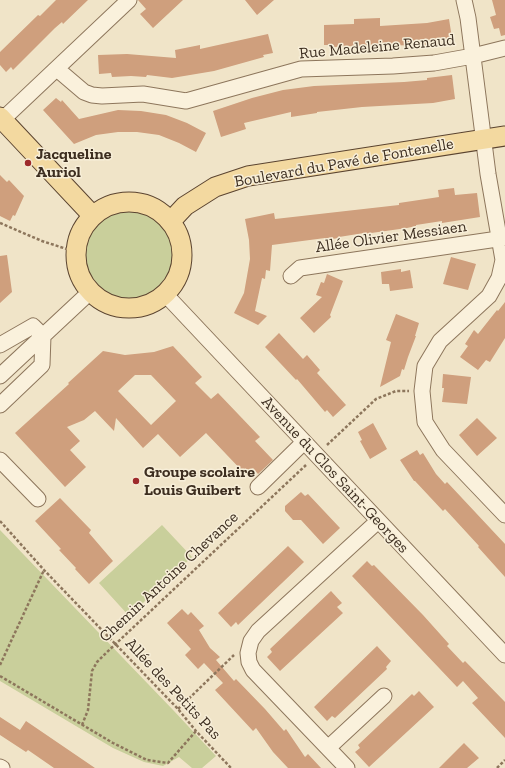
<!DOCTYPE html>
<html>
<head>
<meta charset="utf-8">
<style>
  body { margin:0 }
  canvas { display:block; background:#f0e4c8 }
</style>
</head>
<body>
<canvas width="505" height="768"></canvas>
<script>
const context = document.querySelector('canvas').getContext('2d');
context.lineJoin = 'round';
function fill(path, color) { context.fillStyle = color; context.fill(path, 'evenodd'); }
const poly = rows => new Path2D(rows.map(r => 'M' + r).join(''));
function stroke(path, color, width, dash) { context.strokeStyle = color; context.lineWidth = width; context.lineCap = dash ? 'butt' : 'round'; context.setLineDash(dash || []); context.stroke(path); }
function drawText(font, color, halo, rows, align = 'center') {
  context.font = font + ' "Zilla Slab",serif'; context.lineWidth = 3; context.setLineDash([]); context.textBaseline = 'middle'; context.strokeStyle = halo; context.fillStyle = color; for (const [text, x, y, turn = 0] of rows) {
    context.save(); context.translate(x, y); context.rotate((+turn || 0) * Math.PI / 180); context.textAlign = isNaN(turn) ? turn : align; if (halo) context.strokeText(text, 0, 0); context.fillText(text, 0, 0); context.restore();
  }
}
const green = poly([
  '85 256a44 44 0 1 1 88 0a44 44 0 1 1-88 0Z',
  [162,525,192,557,129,616,99,583],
  [0,530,174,711,216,756,202,768,192,768,179,757,163,766,144,762,113,748,0,681]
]);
const building = poly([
  [56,0,88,0,63,24,62,22,55,28,13,70,11,67,6,72,0,65,0,52,38,15,40,16],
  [138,0,183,0,153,28,140,14,146,9],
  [245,0,274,0,257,15],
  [492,0,505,0,505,35,501,36,499,28,494,29,490,17,496,15],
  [380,18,380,26,427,23,449,19,452,38,441,40,441,44,425,45,355,46,334,47,334,45,324,45,324,25,354,24,354,19],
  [268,34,273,53,263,55,264,57,214,71,172,78,147,75,146,77,131,76,112,77,111,73,99,74,98,55,127,54,176,58,175,50,200,45,200,49],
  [452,75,455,99,433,103,362,107,317,112,317,113,291,117,291,112,244,123,246,129,221,137,213,111,252,98,283,90,314,86,404,82,427,80,427,78],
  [56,98,61,102,62,100,79,119,118,110,141,111,166,115,187,123,206,133,196,152,179,143,159,135,137,132,118,132,96,135,74,144,43,110],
  [0,175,7,182,9,180,24,196,15,216,13,215,10,221,0,216],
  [454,188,455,195,477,193,480,217,442,223,442,221,416,225,416,226,407,228,364,234,364,233,339,237,339,238,325,240,325,238,272,245,270,271,266,270,265,279,262,278,255,311,267,316,258,325,234,313,244,293,250,259,249,240,245,219,274,213,275,219,399,205,399,203,439,197,438,190],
  [7,255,12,292,0,303,0,256],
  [451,257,476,264,468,290,443,284],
  [401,269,401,272,410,270,413,288,390,291,389,284,382,284,381,272],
  [327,274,343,281,330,315,331,317,314,333,300,318,322,297,316,295,321,282,324,283],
  [505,302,505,338,490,362,486,360,478,370,460,357,468,346,465,344,474,330,478,334,497,310,498,311],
  [396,314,419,323,415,336,416,336,408,357,404,370,402,369,400,376,380,387,391,342,386,340],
  [279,333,303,359,307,355,320,370,317,373,346,405,333,417,327,410,325,412,297,379,296,380,265,347],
  [173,346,202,377,195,383,211,399,218,393,260,437,255,441,273,460,258,474,253,468,246,475,206,433,180,457,158,434,143,448,116,418,114,431,95,411,84,420,67,427,80,441,70,450,86,467,65,487,15,433,69,384,68,383,103,351,125,355,154,352],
  [135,375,151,375,176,401,151,425,118,391],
  [443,374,471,377,467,404,442,402,444,388,442,388],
  [477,418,497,438,477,456,459,435],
  [373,423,387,449,370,459,360,441,362,440,358,432],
  [417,450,420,455,423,453,436,474,445,484,447,482,505,544,505,577,478,547,479,546,445,509,443,511,415,481,414,481,400,460],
  [301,492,305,496,308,494,340,528,323,544,301,520,293,520,285,511,285,506],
  [60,498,91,530,89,533,113,561,89,584,75,569,76,568,59,550,61,549,35,521],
  [288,546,304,562,238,625,236,622,231,627,218,613],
  [367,561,372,566,374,565,423,615,449,644,447,646,463,663,465,661,505,702,505,738,472,703,478,698,463,681,457,687,352,576],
  [331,591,342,603,337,607,343,613,280,671,267,657,272,652,270,649],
  [182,609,188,615,191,612,204,626,199,630,210,648,220,657,216,660,234,681,236,679,265,709,284,731,286,729,305,757,308,754,321,768,288,768,273,752,256,728,253,731,215,690,223,683,204,663,198,669,185,655,191,649,167,623],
  [377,646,391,661,386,667,387,669,335,718,332,716,327,721,314,707],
  [419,691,434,707,369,767,355,752,360,748,358,745,412,694,414,696],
  [0,717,20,730,26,721,95,768,54,768,28,750,26,752,0,735],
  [464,743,479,758,467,768,439,768]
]);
const path = poly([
  [0,223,42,241,76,252],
  [327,445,376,399,396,391,409,391],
  [0,521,44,570,178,709,196,731,231,768],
  [0,665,44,570],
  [0,676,113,743,147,760,168,763,196,731],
  [178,709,234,655],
  [82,725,88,710,92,671,97,662,106,653,306,465],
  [497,768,505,760]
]);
const minor = poly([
  [464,0,468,18,488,174,503,260,499,278,489,296,440,341,425,366,422,391,425,422,443,450,505,515],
  [57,69,84,92,92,95,102,96,143,94,186,101,301,69,393,66,434,63,473,56,505,48],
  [2,120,129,0],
  [291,276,300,268,505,238],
  [166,295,505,655],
  [0,345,33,326,43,336,42,365,0,405],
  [0,376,90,292],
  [0,460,38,499],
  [258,487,304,442],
  [328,748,384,696],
  [0,767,2,768],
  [347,768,253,670,249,662,248,653,251,641,258,631,378,521]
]);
const major = poly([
  [0,117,93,216],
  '76 255a53 53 0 1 1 106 0a53 53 0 1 1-106 0Z',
  [171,221,185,206,215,187,248,176,505,136]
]);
const markers = [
  [28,163,4,"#9e2a2b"],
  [136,481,4,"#9e2a2b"]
];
const streetNames = [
  ["Rue Madeleine Renaud",377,47,-5],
  ["Boulevard du Pavé de Fontenelle",344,163,-10],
  ["Allée Olivier Messiaen",391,237,-8],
  ["Avenue du Clos Saint-Georges",335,475,47],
  ["Chemin Antoine Chevance",169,577,-43],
  ["Allée des Petits Pas",173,689,47]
];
const poiNames = [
  ["Jacqueline",36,154],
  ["Auriol",36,172],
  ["Groupe scolaire",144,472],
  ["Louis Guibert",144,490]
];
fill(green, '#c9cf9b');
fill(building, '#cf9f7d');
stroke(minor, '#8d765c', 17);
stroke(major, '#5b4430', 21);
stroke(path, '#8d765c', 2.5, [3, 2]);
stroke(minor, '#faf1dc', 15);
stroke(major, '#f3d9a0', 19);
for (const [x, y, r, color] of markers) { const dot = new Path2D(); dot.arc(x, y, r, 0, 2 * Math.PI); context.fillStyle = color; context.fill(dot); stroke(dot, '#f7eed8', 1.5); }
drawText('16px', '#3d2e20', '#f7eed8', streetNames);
drawText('bold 16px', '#3d2e20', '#f7eed8', poiNames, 'left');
</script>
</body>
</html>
